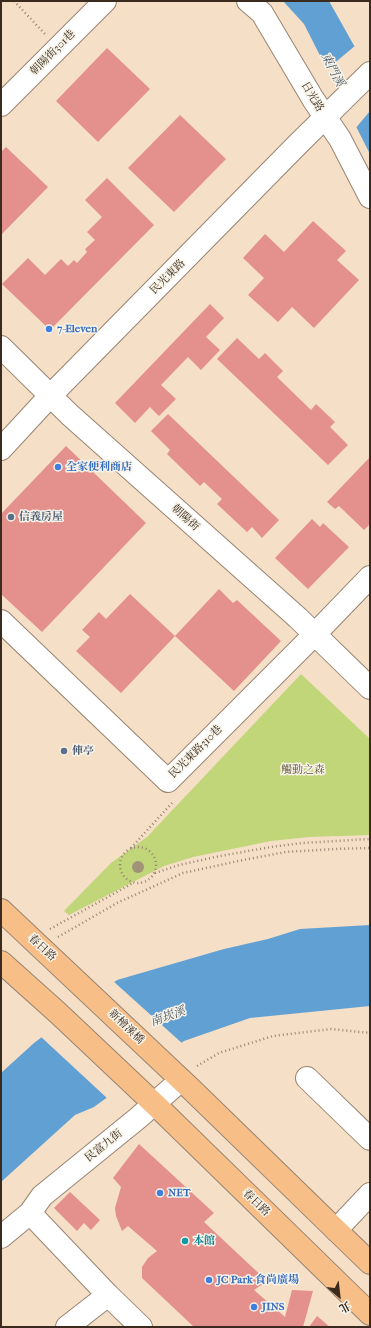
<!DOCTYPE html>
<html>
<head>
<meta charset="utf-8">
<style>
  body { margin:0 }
  #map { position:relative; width:371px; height:1328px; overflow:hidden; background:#f5dfc6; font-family:"IM FELL French Canon","Noto Serif TC",serif }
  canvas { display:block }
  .frame { position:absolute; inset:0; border:2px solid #3b2a1e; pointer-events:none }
  .north { position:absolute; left:319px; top:1276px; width:40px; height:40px; -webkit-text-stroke:3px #f7f3e8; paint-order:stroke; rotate:152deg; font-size:11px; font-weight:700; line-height:16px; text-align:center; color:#3b2a1e }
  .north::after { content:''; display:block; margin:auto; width:14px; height:18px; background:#3b2a1e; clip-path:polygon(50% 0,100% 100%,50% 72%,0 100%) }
</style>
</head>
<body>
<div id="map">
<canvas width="371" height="1328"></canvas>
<div class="frame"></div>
<div class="north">北</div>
</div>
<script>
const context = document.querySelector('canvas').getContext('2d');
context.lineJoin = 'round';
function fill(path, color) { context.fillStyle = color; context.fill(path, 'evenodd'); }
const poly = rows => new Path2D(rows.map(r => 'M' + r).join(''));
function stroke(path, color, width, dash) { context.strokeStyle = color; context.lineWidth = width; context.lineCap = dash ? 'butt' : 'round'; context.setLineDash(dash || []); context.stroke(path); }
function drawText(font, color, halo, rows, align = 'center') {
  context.font = font + ' "IM FELL French Canon","Noto Serif TC",serif'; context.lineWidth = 3; context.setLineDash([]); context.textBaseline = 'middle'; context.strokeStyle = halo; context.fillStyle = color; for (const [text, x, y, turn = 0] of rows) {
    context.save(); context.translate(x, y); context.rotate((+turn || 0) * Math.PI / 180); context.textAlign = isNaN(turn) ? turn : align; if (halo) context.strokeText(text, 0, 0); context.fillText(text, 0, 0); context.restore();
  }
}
const green = poly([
  [301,674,370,739,370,835,309,837,271,841,193,857,164,866,69,915,64,911,111,863,147,837]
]);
const water = poly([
  [283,1,329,1,370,74,370,154,304,24],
  [370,925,370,1006,250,1018,184,1041,94,1107,75,1115,1,1182,1,1073,34,1043,117,980,224,949,268,939,300,929]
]);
const pier = poly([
  [356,45,370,70,370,111,355,129,325,71],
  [113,981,183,1044,108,1099,40,1036]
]);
const building = poly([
  [107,48,150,89,98,142,56,101],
  [180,115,226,159,174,212,128,168],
  [6,147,48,187,1,235,1,152],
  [107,178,154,225,50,330,2,284,28,258,45,275,61,259,68,266,74,260,77,263,87,252,85,249,95,240,87,232,102,217,85,200],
  [313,221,346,251,337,260,359,280,314,328,292,307,278,322,248,295,264,278,243,258,265,234,284,252],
  [210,304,224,318,206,337,220,350,201,370,188,357,161,385,176,399,159,416,150,407,135,423,115,403],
  [237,338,259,359,265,353,283,371,277,377,311,410,316,404,335,422,330,427,348,445,328,465,217,359],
  [168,414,279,520,262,538,252,527,247,532,217,504,222,499,204,482,200,486,167,454,170,450,151,431],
  [66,446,146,523,42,632,1,594,1,514],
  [370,457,370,524,364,530,339,506,335,509,327,502],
  [312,519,320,527,323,523,349,547,308,589,275,558],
  [219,589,233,603,237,600,281,641,234,691,175,636,121,693,76,651,90,637,82,630,99,612,106,619,130,594,175,636],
  [139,1144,214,1213,204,1222,267,1281,254,1290,285,1317,292,1290,313,1291,303,1327,194,1327,142,1278,142,1267,148,1258,157,1251,128,1226,122,1231,116,1216,115,1208,121,1187,113,1178],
  [70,1192,100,1220,91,1230,84,1223,77,1231,54,1208],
  [317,1316,330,1327,309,1327]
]);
const path = poly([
  [14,1,45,34],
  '120 865a18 18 0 1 1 36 0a18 18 0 1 1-36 0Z',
  [131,848,172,803],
  [155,873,179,865,220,856,271,847,302,843,370,839],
  [50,929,133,883],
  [58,937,117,903,183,873,243,860,286,852,335,849,370,848],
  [197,1066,219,1053,273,1036,331,1029,370,1033]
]);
const minor = poly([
  [248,1,262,13,313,99,340,139,370,197],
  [1,105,105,1],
  [1,347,70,415,298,618,370,688],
  [1,449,50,396,297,145,370,73],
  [1,621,168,781,314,635,370,577],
  [307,1078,370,1139],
  [30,1213,108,1295,141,1327],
  [336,1230,370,1194],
  [1,1237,30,1213,42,1196,138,1118,181,1080],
  [67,1327,108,1295]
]);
const major = poly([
  [1,910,191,1089,370,1263],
  [1,962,58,1013,165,1114,370,1314]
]);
const trees = [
  [138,867]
];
const markers = [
  [49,329,4,"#3f7fe0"],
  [58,467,4,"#3f7fe0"],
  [11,517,4,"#5c6f8a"],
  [64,751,4,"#5c6f8a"],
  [160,1193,4,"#3f7fe0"],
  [185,1241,4,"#0f9aa8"],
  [209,1280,4,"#3f7fe0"],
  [254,1307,4,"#3f7fe0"]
];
const streetNames = [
  ["朝陽街301巷",53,53,-45],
  ["日光路",312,97,59],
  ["民光東路",168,277,-45],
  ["朝陽街",185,518,42],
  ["民光東路310巷",196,752,-45],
  ["春日路",42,948,43],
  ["新檜溪橋",126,1027,44],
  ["民富九街",104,1146,-39],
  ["春日路",256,1203,44]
];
const shopNames = [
  ["7-Eleven",57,329],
  ["全家便利商店",66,467],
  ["NET",168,1193],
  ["JC Park 食尚廣場",217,1280],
  ["JINS",262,1307]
];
const serviceNames = [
  ["信義房屋",19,517],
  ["俥亭",72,751]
];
const parkNames = [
  ["觸動之森",303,770]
];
const cultureNames = [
  ["本館",193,1241]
];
const waterNames = [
  ["東門溪",332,70,62],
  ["南崁溪",168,1017,-20]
];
fill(green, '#c1d579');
fill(water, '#61a0d3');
fill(pier, '#f5dfc6');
fill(building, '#e4908c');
stroke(minor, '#988472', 24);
stroke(major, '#988472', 24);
stroke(path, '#988472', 2.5, [1, 3]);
stroke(minor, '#fff', 22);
stroke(major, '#f7be87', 22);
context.fillStyle = '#a19376';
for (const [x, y] of trees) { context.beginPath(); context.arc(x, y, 6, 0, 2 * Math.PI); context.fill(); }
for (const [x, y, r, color] of markers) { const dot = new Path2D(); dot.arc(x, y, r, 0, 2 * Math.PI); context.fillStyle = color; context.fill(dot); stroke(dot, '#f7f3e8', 1.5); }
drawText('11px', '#3b2a1e', '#f7f3e8', streetNames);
drawText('bold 11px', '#366cbe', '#f7f3e8', shopNames, 'left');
drawText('bold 11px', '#4e5e75', '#f7f3e8', serviceNames, 'left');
drawText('11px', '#5c5535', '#f7f3e8', parkNames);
drawText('bold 11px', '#0d838f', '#f7f3e8', cultureNames, 'left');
drawText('italic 12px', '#4a5966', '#f7f3e8', waterNames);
</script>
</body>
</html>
